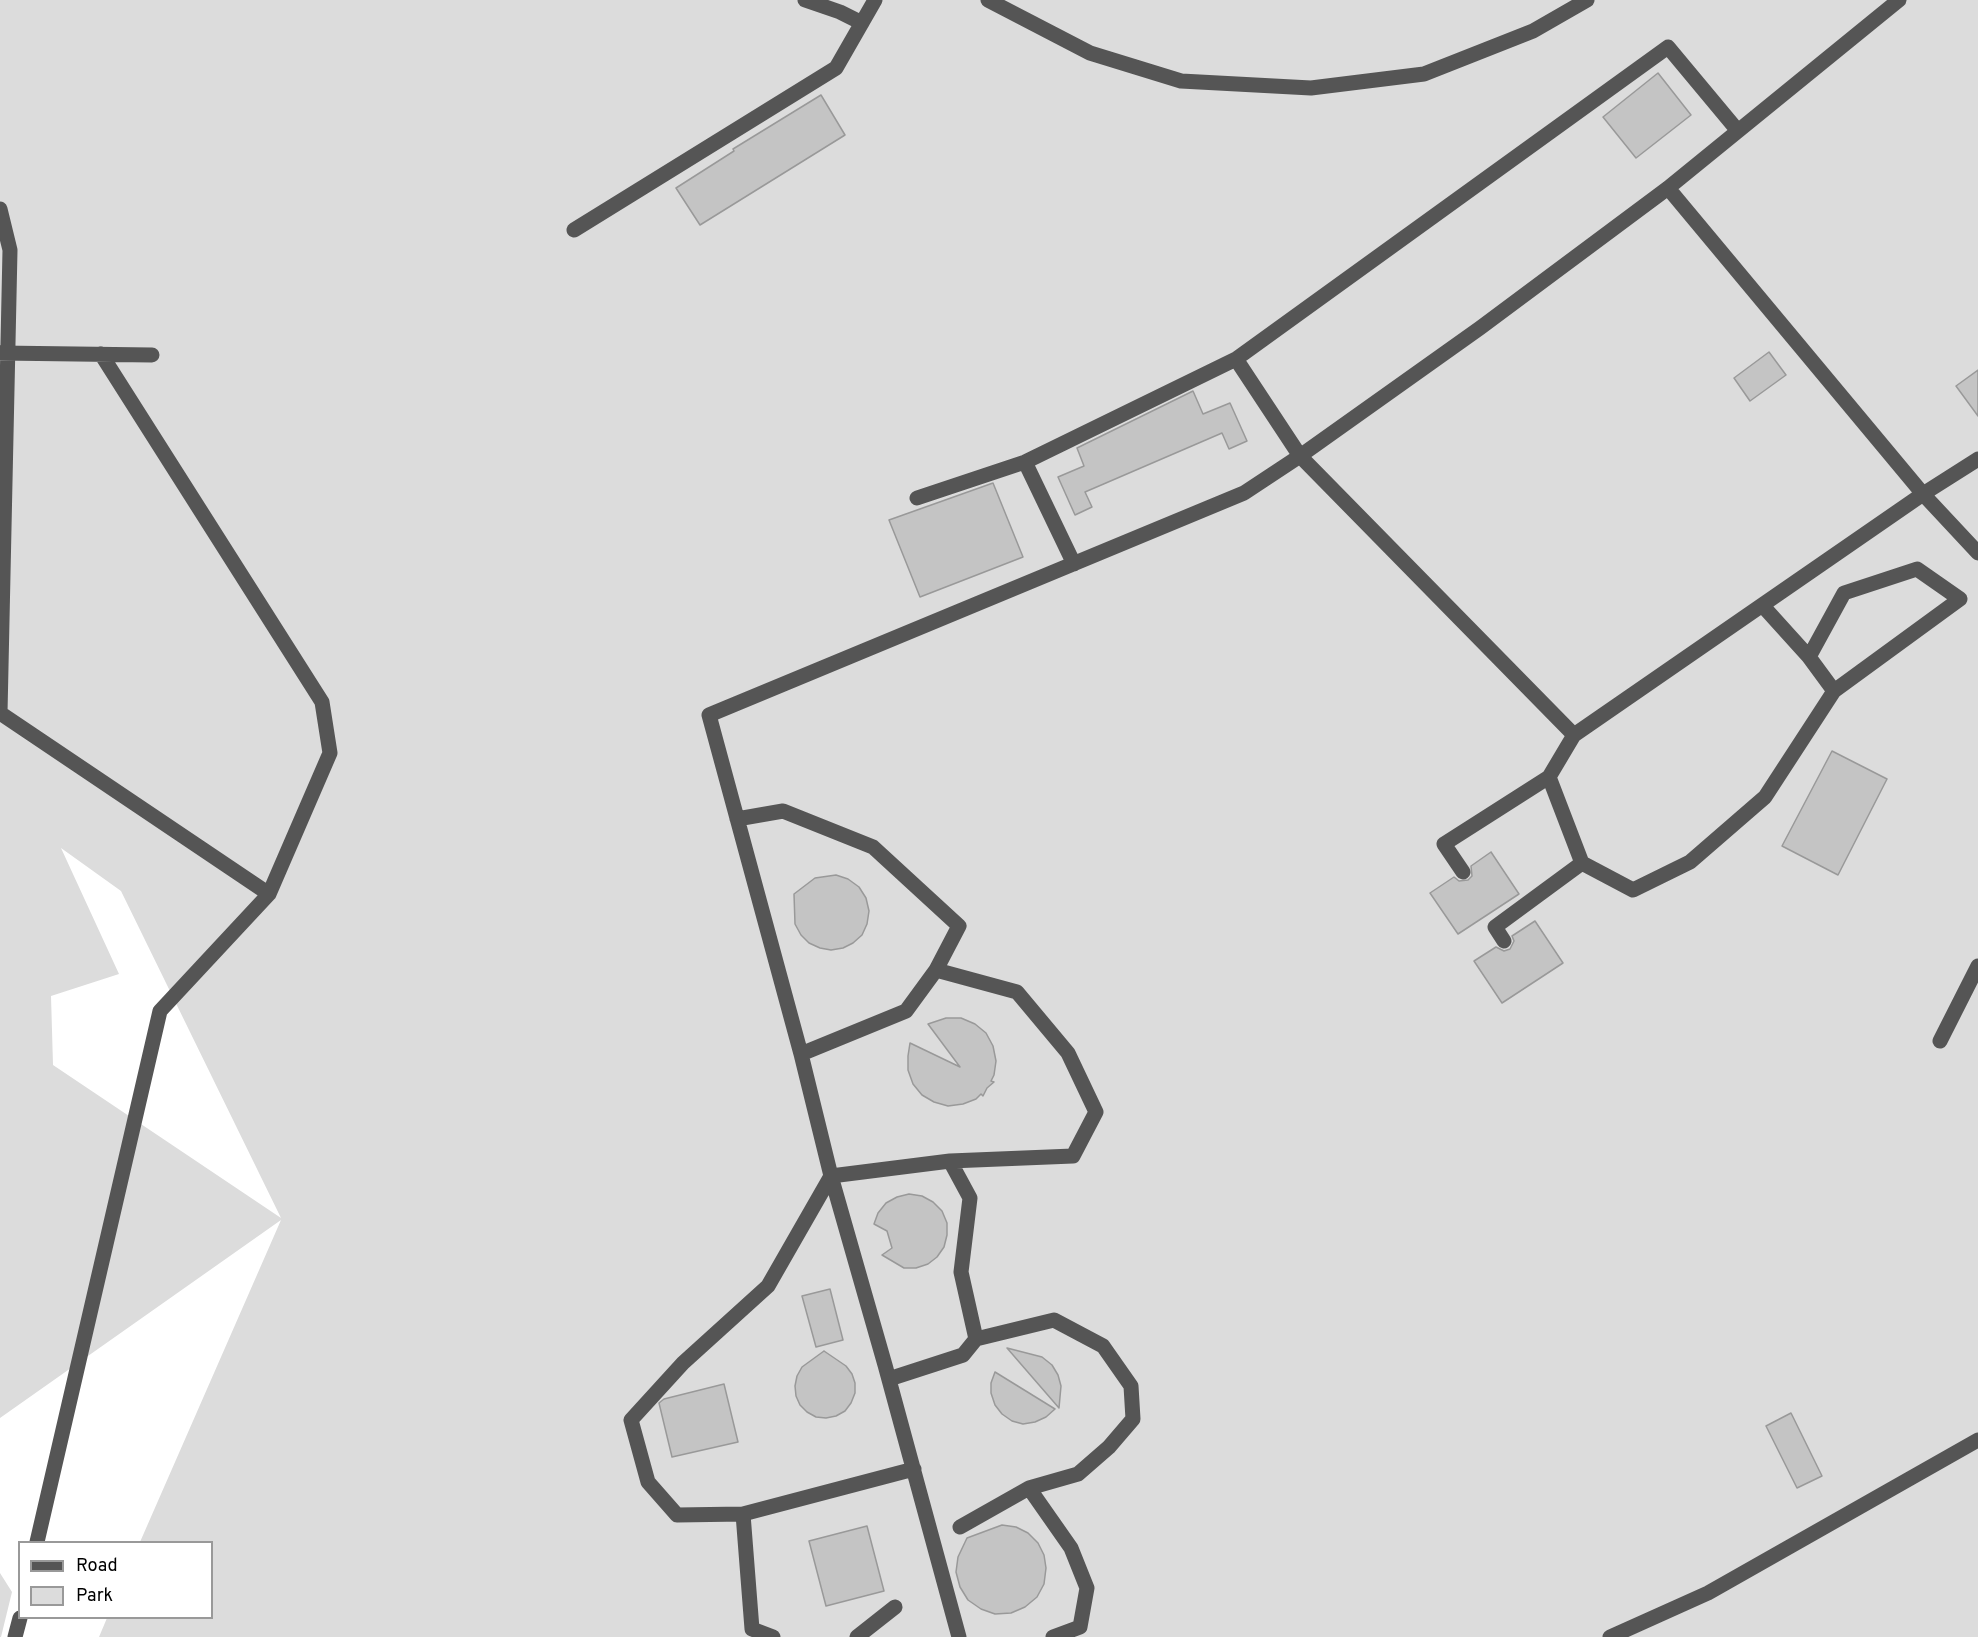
<!DOCTYPE html>
<html>
<head>
<meta charset="utf-8">
<style>
  body { margin:0 }
  #map { position:relative; width:1978px; height:1637px; overflow:hidden; background:#fff; font-family:Overpass,sans-serif }
  canvas { display:block }
  .legend { position:absolute; left:18px; top:1541px; width:195px; height:78px; box-sizing:border-box; background:#fff; border:2px solid #999; margin:0; padding:8px 10px; list-style:none; font-size:18px; color:#000 }
  .legend li { display:flex; align-items:center; gap:12px; height:30px }
  .legend b { width:30px; border:2px solid #999 }
</style>
</head>
<body>
<div id="map">
<canvas width="1978" height="1637"></canvas>
<ul class="legend">
<li><b style="height:8px;background:#555"></b>Road</li>
<li><b style="height:16px;background:#dcdcdc"></b>Park</li>
</ul>
</div>
<script>
const context = document.querySelector('canvas').getContext('2d');
context.lineJoin = 'round';
function fill(path, color) { context.fillStyle = color; context.fill(path, 'evenodd'); }
const poly = rows => new Path2D(rows.map(r => 'M' + r).join(''));
function stroke(path, color, width, dash) { context.strokeStyle = color; context.lineWidth = width; context.lineCap = dash ? 'butt' : 'round'; context.setLineDash(dash || []); context.stroke(path); }
const green = poly([
  [0,0,1978,0,1978,1637,99,1637,107,1618,212,1618,212,1542,140,1542,281,1220,0,1418],
  [61,848,121,891,281,1218,53,1065,51,996,119,974],
  [0,1573,12,1592,1,1637,0,1637]
]);
const building = poly([
  [1658,73,1691,115,1636,158,1603,117,1658,73],
  [821,95,845,135,700,225,676,188,734,151,733,149,821,95],
  [1769,352,1786,375,1750,401,1734,378,1769,352],
  [1978,370,1978,416,1956,386,1978,370],
  [1193,391,1203,414,1230,403,1247,441,1229,449,1222,433,1085,492,1092,507,1075,515,1058,477,1084,466,1077,448,1193,391],
  [993,483,1023,557,920,597,889,520,993,483],
  [1832,751,1887,779,1838,875,1782,846,1832,751],
  [1491,852,1519,894,1458,934,1430,893,1454,877,1459,881,1468,880,1472,876,1471,866,1491,852],
  [836,875,848,879,859,887,866,898,869,911,867,924,862,935,853,943,843,948,831,950,820,948,809,943,801,935,795,924,794,894,815,878,836,875],
  [1535,921,1563,963,1502,1003,1474,961,1496,947,1504,951,1510,949,1514,941,1512,936,1535,921],
  [946,1018,961,1018,975,1024,986,1033,993,1046,996,1061,994,1075,991,1081,994,1082,987,1088,983,1096,981,1094,976,1099,963,1104,948,1106,934,1102,922,1095,913,1084,908,1070,908,1056,910,1043,960,1067,928,1024,946,1018],
  [909,1194,922,1196,933,1202,942,1211,947,1223,947,1235,944,1247,937,1257,928,1264,916,1268,904,1268,882,1255,892,1248,887,1231,874,1224,878,1213,886,1203,897,1197,909,1194],
  [830,1289,843,1340,816,1347,802,1296,830,1289],
  [1007,1348,1042,1357,1052,1365,1058,1375,1061,1386,1059,1408,1007,1348],
  [824,1351,846,1366,852,1374,855,1383,855,1393,851,1403,845,1411,836,1416,826,1418,816,1417,807,1412,800,1405,796,1396,795,1386,797,1376,802,1367,824,1351],
  [995,1372,1055,1409,1046,1417,1035,1422,1023,1424,1012,1421,1002,1414,995,1405,991,1393,991,1383,995,1372],
  [724,1384,738,1442,672,1457,659,1403,664,1399,724,1384],
  [1791,1413,1822,1476,1797,1488,1766,1426,1791,1413],
  [1002,1525,1016,1527,1028,1533,1038,1543,1044,1555,1046,1568,1044,1584,1037,1597,1025,1607,1011,1613,995,1614,981,1609,968,1600,960,1587,956,1572,958,1557,967,1538,1002,1525],
  [867,1526,884,1591,826,1606,809,1541,867,1526]
]);
const minor = poly([
  [805,0,840,12,862,23],
  [988,0,1090,53,1181,81,1311,88,1424,74,1533,31,1587,0],
  [0,209,10,250,0,713,269,894],
  [574,230,836,68,875,0],
  [0,353,152,355],
  [1236,359,1300,456,1574,735,1923,494,1668,188],
  [1978,459,1923,494,1978,553],
  [1025,462,1074,564],
  [917,498,1025,462,1236,359,1668,47,1738,131],
  [1809,657,1844,593,1917,569,1960,599,1834,691],
  [1574,735,1549,777,1582,863,1633,890,1690,862,1765,797,1834,691,1809,657,1762,605],
  [737,819,783,811,873,847,959,926,936,970,1017,992,1068,1053,1096,1112,1073,1156,950,1161,970,1198,961,1272,976,1339,1054,1320,1103,1346,1131,1386,1133,1419,1109,1447,1078,1474,1029,1488,1071,1548,1087,1588,1080,1627,1053,1637],
  [1463,872,1444,844,1549,777],
  [1504,941,1495,927,1582,863],
  [1940,1041,1978,966],
  [801,1054,906,1011,936,970],
  [889,1379,963,1355,976,1339],
  [914,1469,743,1514,677,1515,648,1482,631,1420,683,1363,768,1286,831,1176,950,1161],
  [743,1514,752,1629,773,1637],
  [960,1527,1029,1488],
  [37,1542,160,1011,269,894,330,753,322,702,101,354],
  [15,1637,20,1618],
  [857,1637,895,1607],
  [959,1637,885,1365,831,1176,801,1054,709,715,1244,493,1300,456,1480,328,1668,188,1899,0],
  [1610,1637,1708,1593,1978,1440]
]);
fill(green, '#dcdcdc');
fill(building, '#c4c4c4');
stroke(building, '#999', 1.5);
stroke(minor, '#555', 15);
</script>
</body>
</html>
